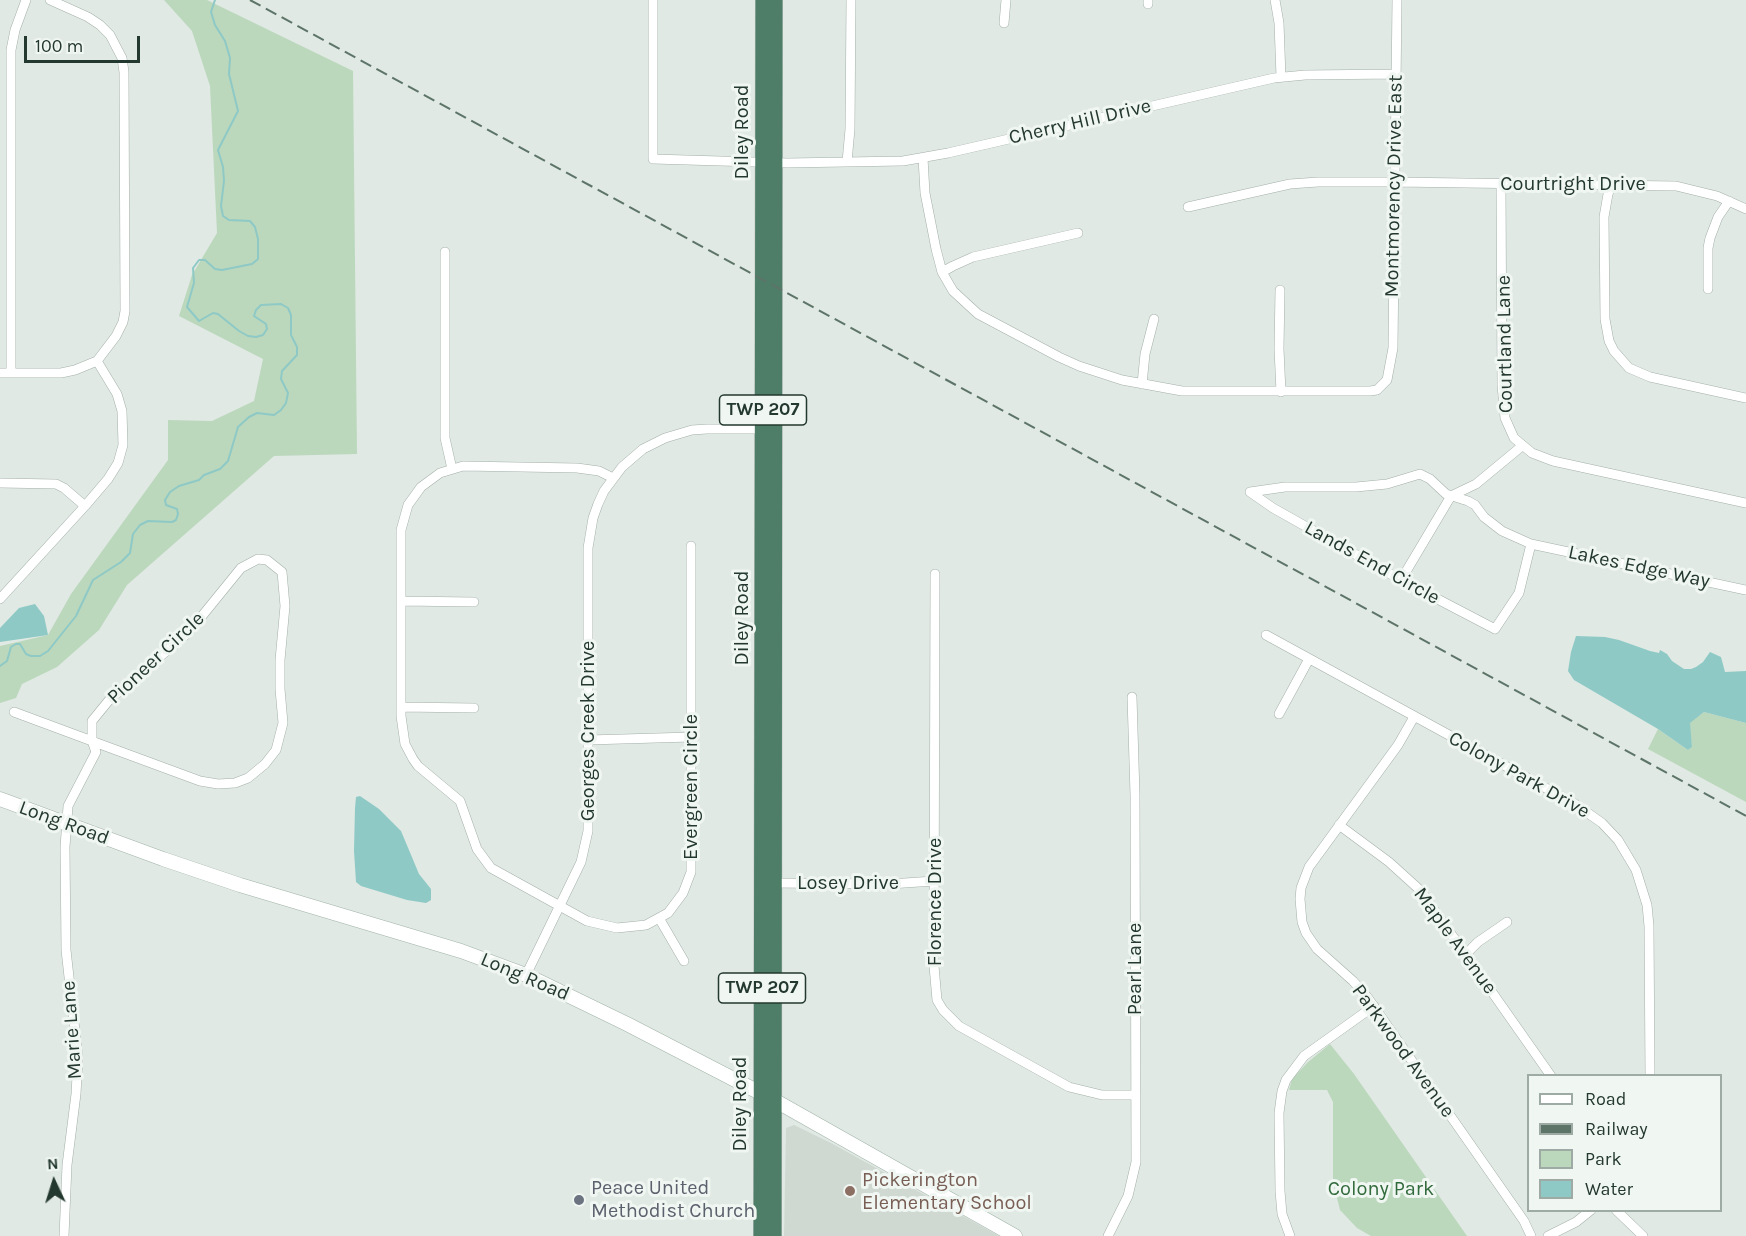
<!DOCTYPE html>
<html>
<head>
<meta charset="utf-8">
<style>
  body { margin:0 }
  #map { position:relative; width:1746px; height:1236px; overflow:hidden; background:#e0e9e3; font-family:Karla,sans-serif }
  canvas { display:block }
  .legend { position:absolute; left:1527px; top:1074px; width:195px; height:138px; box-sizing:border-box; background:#f0f6f2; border:2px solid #9eaaa4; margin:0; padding:8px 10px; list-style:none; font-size:18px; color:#23382e }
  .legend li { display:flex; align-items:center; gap:12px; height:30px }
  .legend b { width:30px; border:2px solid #9eaaa4 }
  .north { position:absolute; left:24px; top:1152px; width:60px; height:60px; -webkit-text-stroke:4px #f0f6f2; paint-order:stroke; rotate:356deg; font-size:16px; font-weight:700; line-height:24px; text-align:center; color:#23382e }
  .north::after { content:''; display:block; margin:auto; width:21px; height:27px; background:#23382e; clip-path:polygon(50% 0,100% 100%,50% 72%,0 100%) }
  .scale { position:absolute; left:24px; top:36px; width:116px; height:27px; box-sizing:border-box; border:3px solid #23382e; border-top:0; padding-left:8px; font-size:18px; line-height:21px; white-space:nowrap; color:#23382e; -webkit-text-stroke:4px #f0f6f2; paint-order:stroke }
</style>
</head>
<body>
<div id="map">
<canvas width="1746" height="1236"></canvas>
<ul class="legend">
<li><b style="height:8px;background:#fff"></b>Road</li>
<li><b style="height:8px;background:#5d7469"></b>Railway</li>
<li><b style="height:16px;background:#bbd8bd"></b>Park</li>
<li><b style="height:16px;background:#8ec9c6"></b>Water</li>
</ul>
<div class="north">N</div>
<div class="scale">100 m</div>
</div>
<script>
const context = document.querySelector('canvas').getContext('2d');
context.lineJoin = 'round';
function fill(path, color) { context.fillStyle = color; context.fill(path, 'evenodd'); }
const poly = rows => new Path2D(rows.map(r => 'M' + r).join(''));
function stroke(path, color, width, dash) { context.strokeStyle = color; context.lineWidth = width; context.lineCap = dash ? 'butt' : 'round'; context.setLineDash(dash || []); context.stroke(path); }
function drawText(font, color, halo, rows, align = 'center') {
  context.font = font + ' Karla,sans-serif'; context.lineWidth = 6; context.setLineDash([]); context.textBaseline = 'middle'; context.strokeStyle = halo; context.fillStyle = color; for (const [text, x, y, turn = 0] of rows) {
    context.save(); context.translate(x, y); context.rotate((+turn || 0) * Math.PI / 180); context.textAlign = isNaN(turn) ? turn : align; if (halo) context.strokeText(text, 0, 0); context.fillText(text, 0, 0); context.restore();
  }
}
const built = poly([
  [794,1125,831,1143,999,1236,784,1236,786,1128]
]);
const green = poly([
  [164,0,207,0,353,71,357,454,274,456,127,585,99,630,57,667,22,684,16,698,0,703,0,646,48,635,71,594,168,460,168,420,212,421,254,401,263,359,179,316,192,275,217,233,210,86,192,31],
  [1704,712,1746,723,1746,802,1648,749,1658,729,1688,750,1692,747,1689,723],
  [1330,1044,1354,1074,1467,1236,1371,1236,1357,1228,1340,1210,1333,1182,1333,1102,1327,1090,1289,1090,1292,1079,1308,1062]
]);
const water = poly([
  [35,604,44,616,48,635,0,642,0,628,19,608],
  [1576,636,1605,637,1619,640,1650,651,1659,653,1660,650,1667,654,1672,661,1684,669,1691,669,1696,667,1703,662,1710,652,1721,657,1725,672,1746,671,1746,723,1704,712,1690,723,1692,747,1688,750,1658,729,1574,680,1568,671,1571,652],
  [360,796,379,809,401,831,419,874,431,889,431,900,426,903,407,900,361,886,356,882,354,851,355,808,356,797]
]);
const stream = poly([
  [0,666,7,661,11,647,16,644,20,644,26,654,31,656,40,656,48,651,76,616,93,580,121,562,130,553,133,534,140,525,148,521,172,522,176,520,178,514,177,509,166,505,165,500,170,492,179,486,199,480,204,475,220,469,228,461,238,427,249,417,257,413,274,415,281,410,286,403,288,393,281,379,282,371,297,355,297,347,291,335,291,315,288,308,281,304,261,305,256,310,254,316,266,324,267,329,263,335,256,337,248,336,239,331,218,314,213,313,199,321,187,307,194,283,193,268,199,260,205,260,215,269,222,270,252,264,258,259,258,239,255,227,250,221,229,220,223,216,221,206,224,181,223,167,218,150,238,111,229,74,230,58,225,41,215,25,211,12,215,0]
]);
const minor = poly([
  [653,0,653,159,788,163,903,161,948,153,1274,78,1305,75,1396,74],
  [1148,0,1148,4],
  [1275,0,1279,23,1281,77],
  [1004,23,1006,0],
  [923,158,925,193,936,249,942,272,953,291,978,314,1059,357,1079,366,1122,380,1182,391,1370,391,1377,390,1387,380,1393,348,1397,0],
  [847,162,850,129,851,0],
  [1501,184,1502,385,1505,418,1514,438,1532,453,1553,461,1746,503],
  [1612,184,1608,194,1604,217,1605,319,1609,341,1614,351,1629,368,1650,377,1746,398],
  [1188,207,1290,184,1318,182,1395,182,1676,186,1717,196,1746,209],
  [445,252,445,438,452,469],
  [942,272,953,266,973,257,1078,233],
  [1708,289,1708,248,1710,238,1718,217,1729,201],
  [1280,290,1279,349,1281,392],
  [0,373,61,373,75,370,97,361,116,336,123,322,125,311,124,72,122,58,110,35,100,25,88,17,50,0],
  [11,373,11,50,15,30,26,0],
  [1142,384,1145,354,1154,319],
  [613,478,599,471,577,468,463,466,440,473,421,487,408,505,401,530,401,716,405,744,413,759,418,766,460,801,477,849,491,868,587,921,617,928,646,925,668,913,683,893,691,872,691,546],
  [0,483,56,484,64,488,85,506],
  [1250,492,1285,487,1356,487,1387,484,1420,474,1430,479,1446,494,1468,501,1475,505,1484,517,1502,531,1531,544,1746,590],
  [1250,492,1273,508,1401,580,1495,629,1519,593,1531,544],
  [935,574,934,966,937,1000,943,1010,959,1026,1069,1087,1102,1095,1136,1095],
  [1401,580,1451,496,1476,484,1522,446],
  [0,599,85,506,108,479,118,463,123,445,122,411,117,394,97,361],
  [401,601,474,602],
  [1266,635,1575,804,1602,823,1618,840,1636,870,1647,905,1649,926,1650,1076],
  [401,707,474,708],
  [14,712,84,738,92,741,97,743,200,781,218,784,235,783,248,778,265,764,276,750,283,723,280,689,280,660,285,606,282,572,267,560,258,559,241,568,189,632,110,699,92,721,92,741,96,752,68,806,65,847,66,950,78,1058,76,1094,67,1165,64,1236],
  [1279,714,1309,659],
  [1414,717,1398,745,1309,867,1301,888,1300,899,1302,922,1306,933,1317,949,1353,981,1368,998,1524,1221,1531,1236],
  [588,740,691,737],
  [1339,825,1389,862,1421,891,1551,1076],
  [770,883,890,884,934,881],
  [659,918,684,961],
  [1466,954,1478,942,1507,922],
  [526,975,581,862,588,831,588,548,593,518,598,504,604,491,622,467,643,449,665,438,692,430,707,429,765,429],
  [1616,1210,1643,1236],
  [1108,1236,1128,1196,1136,1162,1135,795,1132,697],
  [1290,1236,1282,1214,1280,1191,1279,1113,1282,1091,1286,1080,1304,1056,1374,1006],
  [1548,1236,1576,1222,1591,1210]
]);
const secondary = poly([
  [0,799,163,859,240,885,461,951,526,975,627,1024,774,1100,1015,1236]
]);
const trunk = poly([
  [761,1236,763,0],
  [774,1236,775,0]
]);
const rail = poly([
  [250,0,1746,816]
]);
const markers = [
  [850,1191,6,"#8d6e63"],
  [579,1200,6,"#6b7280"]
];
const shields = [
  [763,410,87],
  [762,988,87]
];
const shieldNames = [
  ["TWP 207",763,410],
  ["TWP 207",762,988]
];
const streetNames = [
  ["Cherry Hill Drive",1080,122,-13],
  ["Diley Road",742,132,-90],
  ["Courtright Drive",1573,184],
  ["Montmorency Drive East",1394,186,-89],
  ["Courtland Lane",1505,344,-91],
  ["Lands End Circle",1372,563,29],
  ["Lakes Edge Way",1639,567,12],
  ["Diley Road",742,618,-90],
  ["Pioneer Circle",156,658,-43],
  ["Georges Creek Drive",588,731,-90],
  ["Colony Park Drive",1519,775,29],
  ["Evergreen Circle",691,787,-90],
  ["Long Road",64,823,20],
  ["Losey Drive",848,883],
  ["Florence Drive",935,902,-90],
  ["Maple Avenue",1455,941,54],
  ["Pearl Lane",1135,969,-90],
  ["Long Road",525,977,23],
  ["Marie Lane",72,1030,-94],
  ["Parkwood Avenue",1403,1051,54],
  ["Diley Road",740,1104,-90]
];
const educationNames = [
  ["Pickerington",862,1180],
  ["Elementary School",862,1203]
];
const worshipNames = [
  ["Peace United",591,1188],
  ["Methodist Church",591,1211]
];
const parkNames = [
  ["Colony Park",1381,1189]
];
fill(built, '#cfd9d2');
fill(green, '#bbd8bd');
fill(water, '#8ec9c6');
stroke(stream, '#8ec9c6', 2);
stroke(minor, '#a4b0a9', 10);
stroke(secondary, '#a1b4a9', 15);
stroke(trunk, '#bdc3c0', 16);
stroke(minor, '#fff', 9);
stroke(secondary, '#fff', 14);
stroke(trunk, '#4e7e68', 15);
stroke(rail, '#5d7469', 2, [12, 6]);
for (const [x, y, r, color] of markers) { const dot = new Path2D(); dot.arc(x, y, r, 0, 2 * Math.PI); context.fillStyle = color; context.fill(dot); stroke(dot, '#f0f6f2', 2); }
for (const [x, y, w] of shields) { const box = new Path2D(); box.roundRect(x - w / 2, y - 15, w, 30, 4.5); context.fillStyle = '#f0f6f2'; context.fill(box); stroke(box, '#23382e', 1.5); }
drawText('bold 18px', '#23382e', null, shieldNames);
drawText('20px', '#23382e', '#f0f6f2', streetNames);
drawText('20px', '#785e54', '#f0f6f2', educationNames, 'left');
drawText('20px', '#5b616d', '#f0f6f2', worshipNames, 'left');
drawText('20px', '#316a3b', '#f0f6f2', parkNames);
</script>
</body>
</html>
